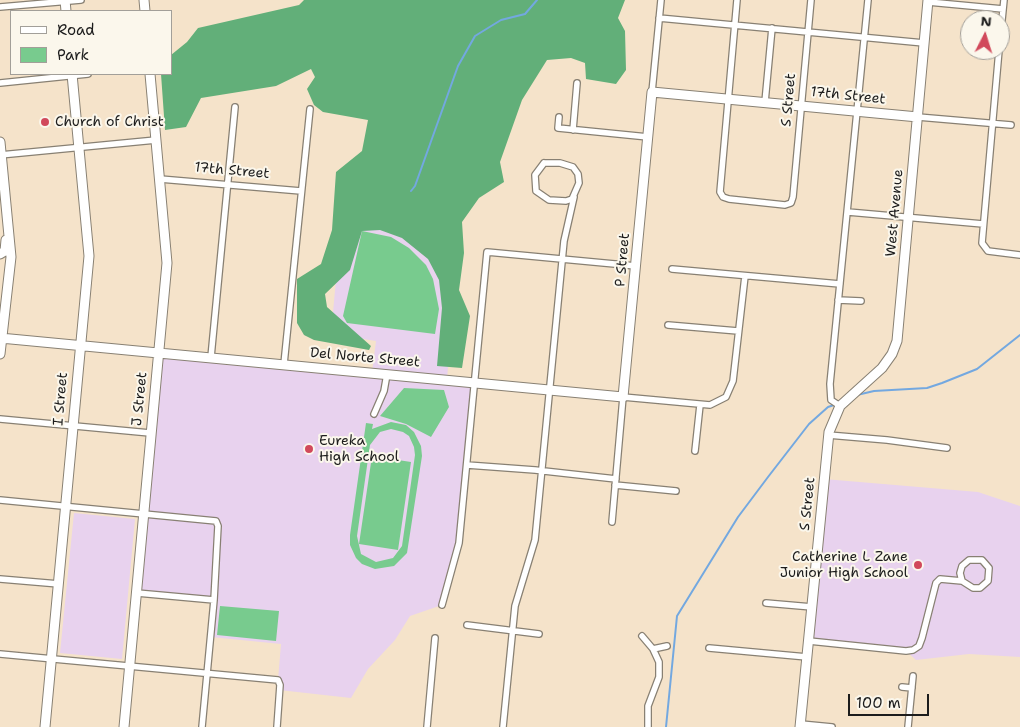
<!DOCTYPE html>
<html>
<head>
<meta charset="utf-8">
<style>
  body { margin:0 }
  #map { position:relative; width:1020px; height:727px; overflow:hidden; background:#f5e3ca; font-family:"Shantell Sans",sans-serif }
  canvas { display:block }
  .legend { position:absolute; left:10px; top:10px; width:162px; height:65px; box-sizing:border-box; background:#fbf7ec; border:1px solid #a29f99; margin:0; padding:6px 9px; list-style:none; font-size:15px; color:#1c1c1c }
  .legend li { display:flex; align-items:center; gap:10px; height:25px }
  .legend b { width:25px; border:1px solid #a29f99 }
  .north { position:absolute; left:960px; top:10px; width:50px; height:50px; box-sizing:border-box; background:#fbf7ec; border:1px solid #a29f99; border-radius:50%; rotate:5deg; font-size:14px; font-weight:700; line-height:20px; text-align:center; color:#1c1c1c }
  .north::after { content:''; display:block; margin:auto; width:18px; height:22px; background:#d1495b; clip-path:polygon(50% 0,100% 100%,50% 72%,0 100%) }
  .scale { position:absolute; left:848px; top:694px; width:81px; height:22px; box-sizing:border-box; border:2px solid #1c1c1c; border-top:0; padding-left:6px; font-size:15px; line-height:18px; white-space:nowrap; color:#1c1c1c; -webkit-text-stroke:4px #fbf7ec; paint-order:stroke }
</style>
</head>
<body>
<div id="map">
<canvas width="1020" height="727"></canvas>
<ul class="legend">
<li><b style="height:6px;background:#fff"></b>Road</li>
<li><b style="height:14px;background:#78cb8e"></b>Park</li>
</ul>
<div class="north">N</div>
<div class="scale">100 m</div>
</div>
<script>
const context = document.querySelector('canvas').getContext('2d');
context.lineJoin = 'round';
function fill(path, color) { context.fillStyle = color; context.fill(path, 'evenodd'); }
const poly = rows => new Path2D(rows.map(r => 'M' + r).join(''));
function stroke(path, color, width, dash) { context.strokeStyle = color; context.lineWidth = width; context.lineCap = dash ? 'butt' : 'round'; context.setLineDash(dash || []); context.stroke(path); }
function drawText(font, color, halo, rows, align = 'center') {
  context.font = font + ' "Shantell Sans",sans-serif'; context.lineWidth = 4; context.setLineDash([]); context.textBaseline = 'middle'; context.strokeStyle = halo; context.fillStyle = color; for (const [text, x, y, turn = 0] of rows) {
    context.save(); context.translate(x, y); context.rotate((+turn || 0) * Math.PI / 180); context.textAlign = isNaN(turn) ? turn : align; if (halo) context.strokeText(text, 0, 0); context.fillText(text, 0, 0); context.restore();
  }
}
const built = poly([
  [342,214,460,225,447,379,476,382,459,543,442,605,410,616,395,640,368,669,351,698,279,690,278,680,281,644,211,637,214,600,137,593,159,352,372,372,376,341,331,334],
  [824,479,978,492,1020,506,1020,657,969,654,916,660,906,651,809,641],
  [74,513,135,519,122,659,60,653]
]);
const green = poly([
  [362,231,391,237,409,248,426,265,433,279,439,309,435,334,347,323,343,316],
  [404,388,444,390,449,407,431,437,406,424,380,416],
  [391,422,406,425,414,432,421,446,422,456,407,553,394,566,375,569,362,564,356,558,350,545,350,535,366,423,373,424,372,429],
  [391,429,403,432,409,436,414,447,415,455,402,546,393,558,376,562,361,554,357,536,370,445,380,432],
  [372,456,411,462,398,550,359,544],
  [220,606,279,611,276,641,217,635]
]);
const forest = poly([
  [304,0,625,0,618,18,625,31,626,70,616,84,586,79,585,63,571,58,547,60,522,100,500,162,504,182,479,198,462,222,464,253,459,290,470,316,462,368,437,366,442,308,439,280,428,259,402,238,380,230,362,231,350,270,325,294,327,307,371,346,369,350,314,340,304,335,297,323,297,279,321,264,332,230,336,172,362,151,368,120,323,112,314,105,307,89,315,77,311,69,276,86,201,98,186,127,165,130,161,74,171,74,171,55,187,42,198,28,299,5]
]);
const stream = poly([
  [411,191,415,186,458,66,475,36,501,20,525,14,537,0],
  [857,395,874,391,927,388,942,383,977,369,1020,335],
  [666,727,677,616,738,517,768,477,809,424,828,407,834,405]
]);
const street = poly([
  [737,0,720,192,723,197,729,199,785,205,791,203,793,197,811,0],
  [928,2,1003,9],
  [0,7,81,0],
  [659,18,924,43],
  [1000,40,1004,0],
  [999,50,982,243,988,251,1020,255],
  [0,83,88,74],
  [652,92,661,0],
  [765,102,772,28],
  [559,117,558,128,648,137],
  [918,117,1011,125],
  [573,130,577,83],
  [0,155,156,140],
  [544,163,560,163,573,167,578,174,579,183,572,199,566,201,549,200,536,191,535,175,544,163],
  [160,179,301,191],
  [848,212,983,224],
  [672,269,840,284],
  [838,300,861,301],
  [668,325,738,331],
  [211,357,235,107],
  [284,364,310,109],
  [840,406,831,400,830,384,868,0],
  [374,414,384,391,387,374],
  [0,419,150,433],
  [828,435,887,440,947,448],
  [695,451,700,405],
  [467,465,535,470,616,479],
  [615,485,676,491],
  [0,500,216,521,218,526,214,600,202,727],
  [612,522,623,397,710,405,726,397,733,381,745,276],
  [0,579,59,584],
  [137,593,214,600],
  [766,603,812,607],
  [442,605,459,543,487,252,636,266],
  [467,625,539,634],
  [642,636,653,649,659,662,659,677,648,706,648,727],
  [809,641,906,651,913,650,919,646,922,638,936,583,940,579,962,581,973,588,980,588,988,581,989,568,982,560,969,560,962,566,960,573,962,581],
  [709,648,807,657],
  [653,649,667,646],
  [0,654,278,680,280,685,277,727],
  [902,687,912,688],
  [801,724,832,727],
  [427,727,435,638],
  [503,727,515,606,535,540,564,241,574,197],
  [908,727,913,676]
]);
const secondary = poly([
  [65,0,66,11],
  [144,0,145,11],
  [0,142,11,257,0,354],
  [0,254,5,251,6,240],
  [0,338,623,397,652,92,918,117],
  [45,727,89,256,72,74],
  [124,727,167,263,150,74],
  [800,727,829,432,840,406,882,368,892,354,897,341,928,0]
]);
const markers = [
  [45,122,5,"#d1495b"],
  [309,449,5,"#d1495b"],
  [918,565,5,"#d1495b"]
];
const streetNames = [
  ["17th Street",848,96,6],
  ["S Street",789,100,-85],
  ["17th Street",232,171,5],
  ["West Avenue",895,213,-85],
  ["P Street",623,260,-85],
  ["Del Norte Street",365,358,5],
  ["I Street",61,399,-85],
  ["J Street",140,399,-84],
  ["S Street",808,504,-84]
];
const poiNames = [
  ["Church of Christ",55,122],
  ["Eureka",319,441],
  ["High School",319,457],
  ["Catherine L Zane",908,557,"right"],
  ["Junior High School",908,573,"right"]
];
fill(built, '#e8d2ee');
fill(green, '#78cb8e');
fill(forest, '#62af79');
stroke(stream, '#73a8e0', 2);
stroke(street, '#888073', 8);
stroke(secondary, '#888073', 11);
stroke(street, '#fff', 5.5);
stroke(secondary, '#fff', 9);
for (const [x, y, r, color] of markers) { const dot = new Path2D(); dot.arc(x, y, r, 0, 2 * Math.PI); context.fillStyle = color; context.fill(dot); stroke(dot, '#fbf7ec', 2); }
drawText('14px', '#1c1c1c', '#fbf7ec', streetNames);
drawText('14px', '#1c1c1c', '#fbf7ec', poiNames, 'left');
</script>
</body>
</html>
